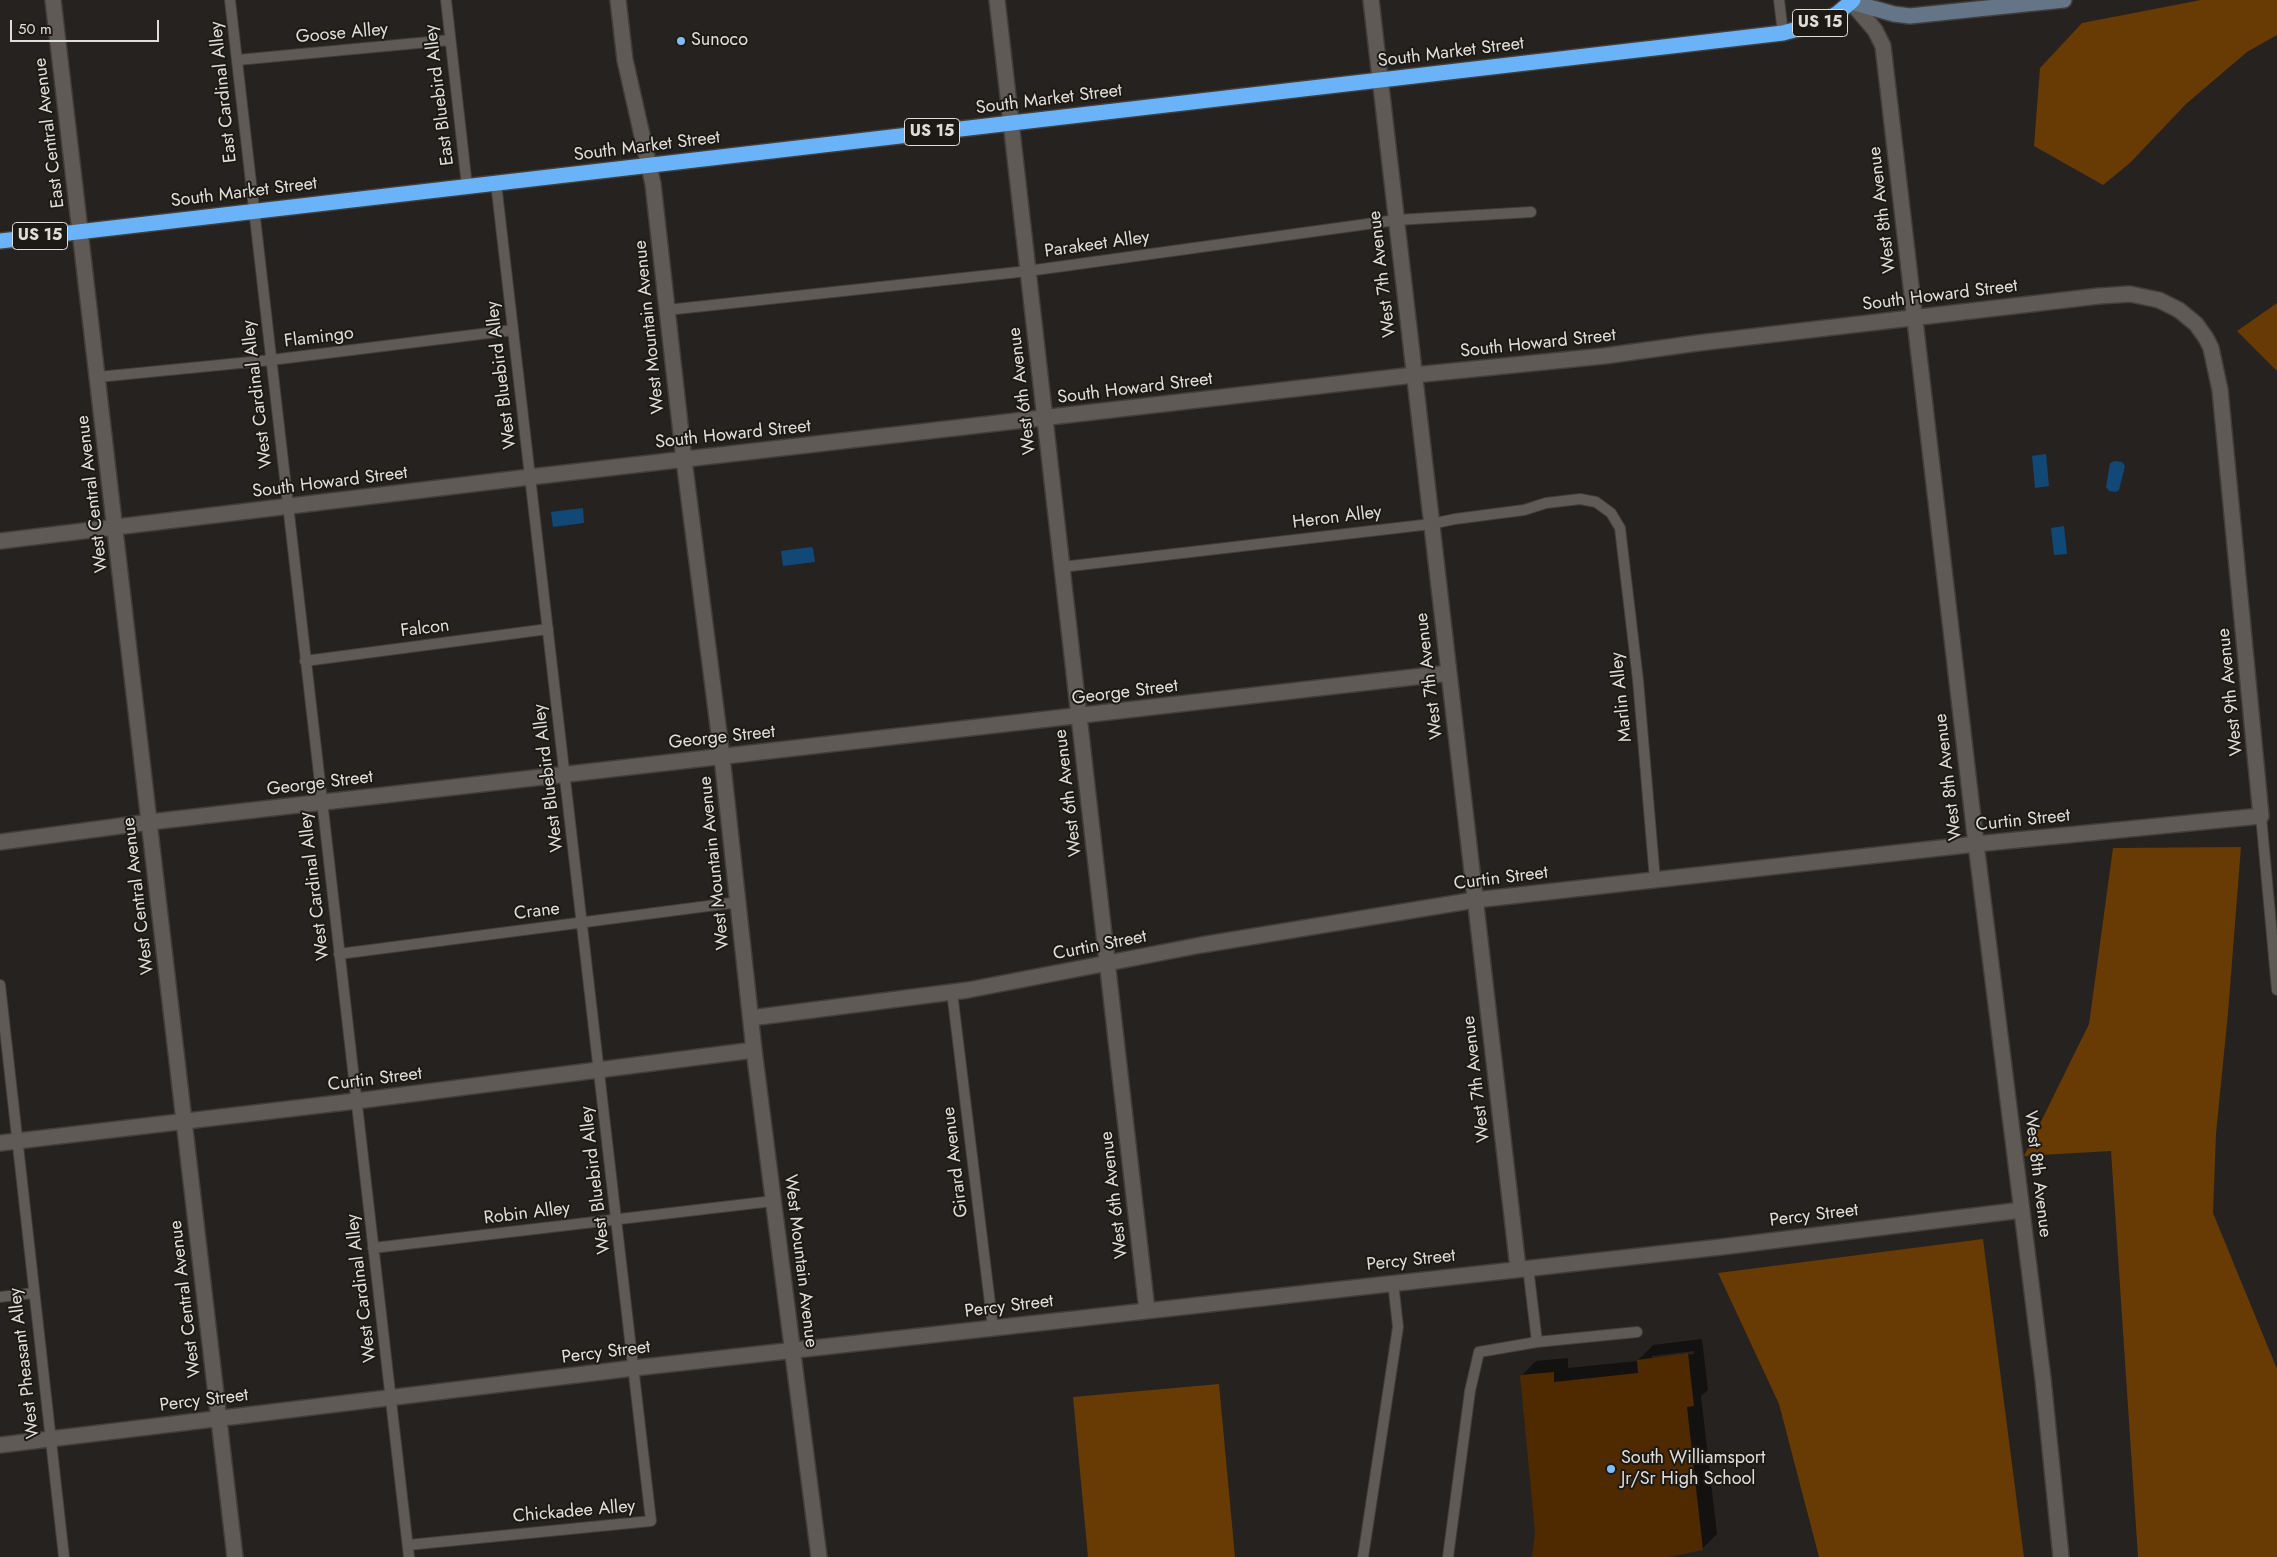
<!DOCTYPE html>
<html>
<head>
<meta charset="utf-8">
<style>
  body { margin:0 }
  #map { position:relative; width:2277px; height:1557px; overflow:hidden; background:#26221f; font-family:Jost,sans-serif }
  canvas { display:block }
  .scale { position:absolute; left:10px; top:20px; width:149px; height:22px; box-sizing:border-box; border:2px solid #e0dedb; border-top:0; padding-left:6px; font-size:15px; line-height:18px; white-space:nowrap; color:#e0dedb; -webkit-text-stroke:4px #1d1915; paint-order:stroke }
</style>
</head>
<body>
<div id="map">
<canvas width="2277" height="1557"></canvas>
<div class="scale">50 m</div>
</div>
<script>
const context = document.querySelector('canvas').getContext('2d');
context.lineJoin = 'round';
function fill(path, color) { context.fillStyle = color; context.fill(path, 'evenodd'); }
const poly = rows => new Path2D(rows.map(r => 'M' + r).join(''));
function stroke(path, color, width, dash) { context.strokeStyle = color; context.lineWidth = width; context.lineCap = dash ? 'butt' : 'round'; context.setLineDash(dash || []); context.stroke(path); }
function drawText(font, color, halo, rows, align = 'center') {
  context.font = font + ' Jost,sans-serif'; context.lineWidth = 4; context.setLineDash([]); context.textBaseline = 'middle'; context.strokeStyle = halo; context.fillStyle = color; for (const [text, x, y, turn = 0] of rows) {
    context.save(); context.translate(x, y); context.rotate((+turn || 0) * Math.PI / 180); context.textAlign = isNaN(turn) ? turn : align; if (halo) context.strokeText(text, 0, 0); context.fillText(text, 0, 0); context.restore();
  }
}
const green = poly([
  [2201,0,2277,0,2277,35,2247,52,2186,104,2130,163,2103,185,2034,146,2040,68,2082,23],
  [2277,303,2277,371,2237,331],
  [2241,847,2228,1013,2216,1134,2213,1213,2277,1369,2277,1557,2138,1557,2111,1151,2024,1156,2089,1024,2113,848],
  [1983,1239,2024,1557,1819,1557,1779,1404,1718,1273],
  [1219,1384,1235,1557,1088,1557,1073,1397]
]);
const water = poly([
  [2046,454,2049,486,2035,488,2032,456],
  [2115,461,2122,462,2125,466,2119,490,2116,492,2109,491,2106,487,2110,463],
  [583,508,584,523,553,527,551,512],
  [2064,526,2067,554,2054,555,2051,528],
  [811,547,813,548,815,562,783,566,781,551]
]);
const shadow = poly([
  [1702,1339,1708,1390,1701,1396,1717,1534,1702,1549,1663,1557,1533,1557,1537,1532,1521,1376,1536,1361,1568,1358,1568,1368,1637,1361,1653,1345],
  [1694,1351,1694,1354,1652,1359,1652,1356]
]);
const building = poly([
  [1688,1353,1694,1406,1687,1407,1703,1550,1669,1557,1532,1557,1535,1532,1520,1375,1554,1372,1554,1382,1638,1373,1637,1360]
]);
const lane = poly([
  [230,0,409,1557],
  [446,0,467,186],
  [1779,0,1783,33],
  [237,60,450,40],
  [667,310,1028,271,1396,220,1531,212],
  [98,377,271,360,513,330],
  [1062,567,1431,524,1455,519,1524,510,1546,503,1580,499,1596,502,1611,513,1620,528,1638,680,1655,880],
  [305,661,548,629],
  [2261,816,2277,990],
  [339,954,739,902],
  [0,985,64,1557],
  [952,992,993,1328],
  [373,1248,773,1201],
  [0,1297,33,1293],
  [1537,1342,1637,1332],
  [408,1545,651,1521,496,183],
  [1363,1557,1398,1327,1393,1282],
  [1448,1557,1470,1391,1479,1352,1537,1342,1528,1267]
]);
const street = poly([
  [53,0,235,1557],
  [618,0,625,60,653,184,684,460,722,757,754,1050,819,1557],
  [997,0,1147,1310],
  [1371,0,1518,1268],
  [1851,2,1875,30,1883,46,1976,844,2043,1379,2061,1557],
  [0,541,530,477,1414,375,1604,356,1698,343,2099,296,2130,294,2159,300,2179,310,2196,324,2206,338,2211,348,2220,390,2261,816,1976,844,1475,900,1201,945,968,990,751,1018],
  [0,842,150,822,1449,673],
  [0,1143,356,1101,754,1050],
  [0,1445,634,1368,1721,1247,2022,1210]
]);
const secondary = poly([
  [1851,2,1894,14,1910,16,2064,0]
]);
const highway = poly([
  [0,241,1783,33,1820,23,1838,13,1853,0]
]);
const markers = [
  [681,41,5,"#80bdfa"],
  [1611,1469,5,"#80bdfa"]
];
const shields = [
  [1820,23,55],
  [932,132,55],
  [40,236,55]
];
const shieldNames = [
  ["US 15",1820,23],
  ["US 15",932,132],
  ["US 15",40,236]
];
const streetNames = [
  ["Goose Alley",342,34,-5],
  ["South Market Street",1451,53,-7],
  ["East Cardinal Alley",224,92,-96],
  ["East Bluebird Alley",440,95,-97],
  ["South Market Street",1049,100,-7],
  ["East Central Avenue",50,133,-97],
  ["South Market Street",647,147,-7],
  ["South Market Street",244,193,-7],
  ["West 8th Avenue",1883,210,-97],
  ["Parakeet Alley",1097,245,-8],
  ["West 7th Avenue",1383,274,-97],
  ["South Howard Street",1940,296,-7],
  ["West Mountain Avenue",650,327,-96],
  ["Flamingo",319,338,-7],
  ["South Howard Street",1538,344,-6],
  ["West Bluebird Alley",502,375,-97],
  ["South Howard Street",1135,389,-7],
  ["West 6th Avenue",1023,391,-97],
  ["West Cardinal Alley",258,394,-97],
  ["South Howard Street",733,435,-6],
  ["South Howard Street",330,483,-7],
  ["West Central Avenue",93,494,-97],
  ["Heron Alley",1337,518,-7],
  ["Falcon",425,629,-7],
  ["West 7th Avenue",1430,676,-97],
  ["West 9th Avenue",2231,692,-96],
  ["George Street",1125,693,-7],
  ["Marlin Alley",1622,697,-96],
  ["George Street",722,738,-6],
  ["West 8th Avenue",1949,777,-97],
  ["West Bluebird Alley",549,778,-97],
  ["George Street",320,784,-7],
  ["West 6th Avenue",1069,793,-97],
  ["Curtin Street",2023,821,-6],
  ["West Mountain Avenue",715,863,-96],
  ["Curtin Street",1501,879,-7],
  ["West Cardinal Alley",315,886,-97],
  ["West Central Avenue",139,896,-97],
  ["Crane",537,912,-7],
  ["Curtin Street",1100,946,-11],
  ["West 7th Avenue",1477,1079,-97],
  ["Curtin Street",375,1080,-7],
  ["Girard Avenue",956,1162,-97],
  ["West 8th Avenue",2037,1174,83],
  ["West Bluebird Alley",596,1180,-97],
  ["West 6th Avenue",1115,1195,-97],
  ["Robin Alley",527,1214,-7],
  ["Percy Street",1814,1216,-7],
  ["West Mountain Avenue",800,1261,83],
  ["Percy Street",1411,1261,-6],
  ["West Cardinal Alley",362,1288,-97],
  ["West Central Avenue",186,1299,-97],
  ["Percy Street",1009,1307,-7],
  ["Percy Street",606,1353,-7],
  ["West Pheasant Alley",25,1363,-97],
  ["Percy Street",204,1401,-7],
  ["Chickadee Alley",574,1512,-5]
];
const poiNames = [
  ["Sunoco",691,41],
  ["South Williamsport",1621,1459],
  ["Jr/Sr High School",1621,1480]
];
fill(green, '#683a04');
fill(water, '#114876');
fill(shadow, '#0007');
fill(building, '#4f2900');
stroke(lane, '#413e3b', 12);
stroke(street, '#413e3b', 18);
stroke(secondary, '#413e3b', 18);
stroke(highway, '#413e3b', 18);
stroke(lane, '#5f5a56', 10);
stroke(street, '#5f5a56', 15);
stroke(secondary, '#637587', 15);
stroke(highway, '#6bb3f8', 15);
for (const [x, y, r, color] of markers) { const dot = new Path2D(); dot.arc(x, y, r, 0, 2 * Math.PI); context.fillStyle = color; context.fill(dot); stroke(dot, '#1d1915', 2); }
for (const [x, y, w] of shields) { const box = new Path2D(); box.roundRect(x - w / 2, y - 13.5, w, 27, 4); context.fillStyle = '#1d1915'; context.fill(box); stroke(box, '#e0dedb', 1); }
drawText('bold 16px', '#e0dedb', null, shieldNames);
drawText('18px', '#e0dedb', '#1d1915', streetNames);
drawText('18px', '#e0dedb', '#1d1915', poiNames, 'left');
</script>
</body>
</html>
